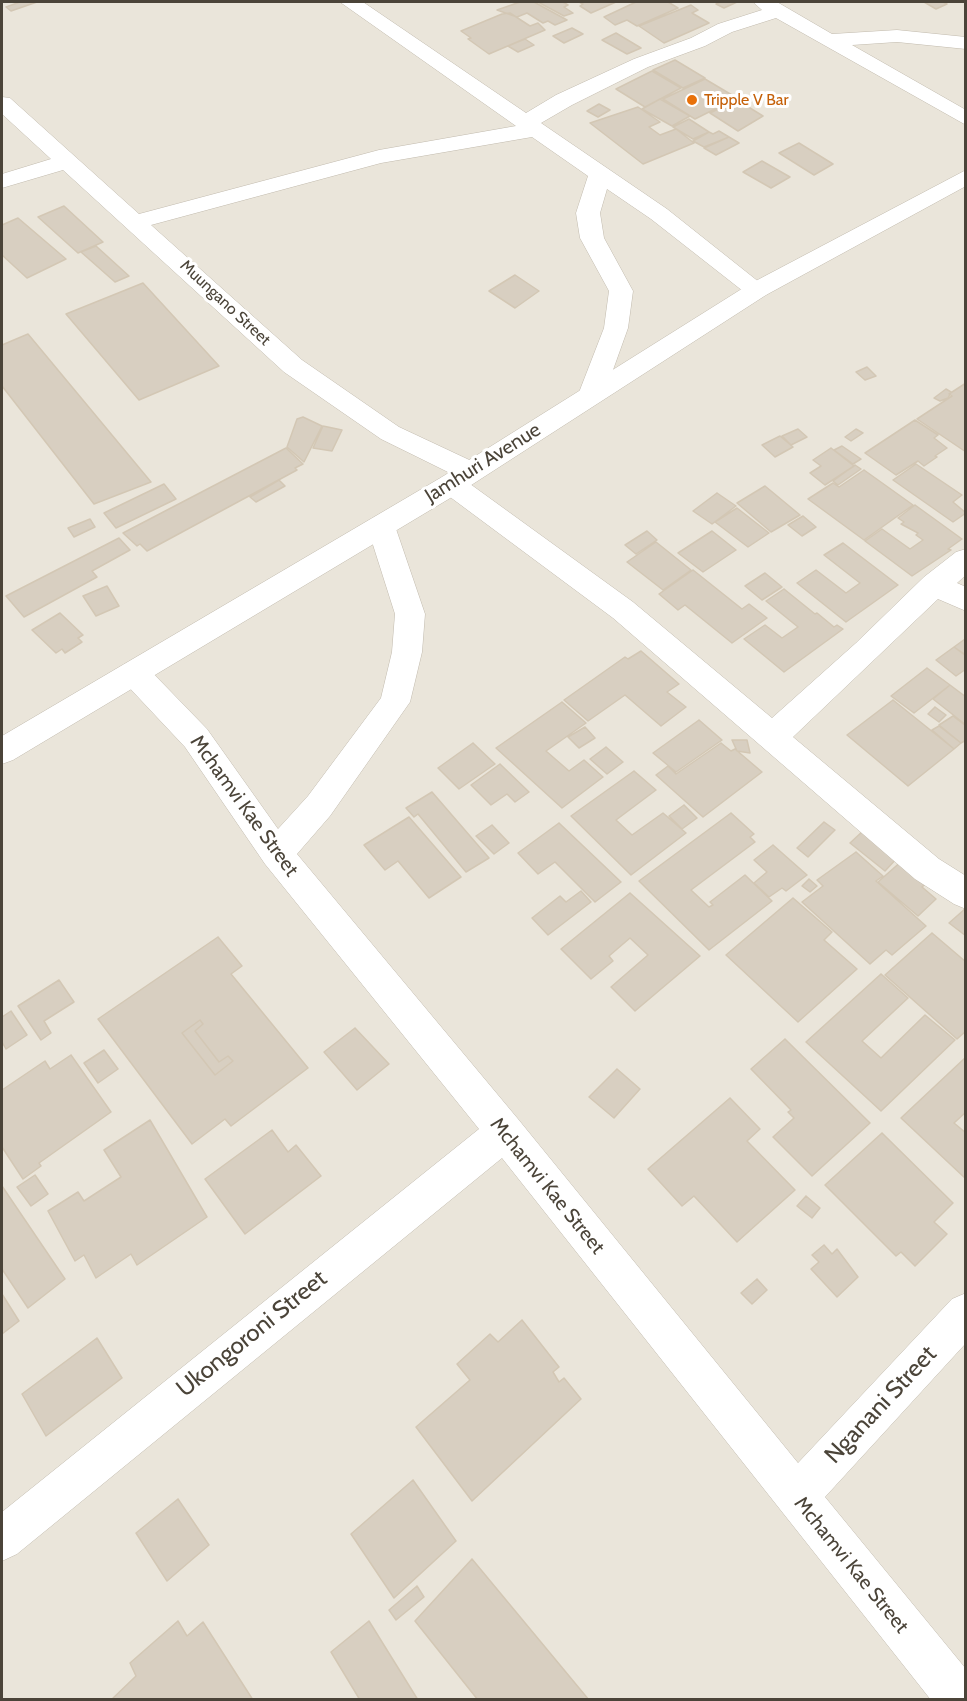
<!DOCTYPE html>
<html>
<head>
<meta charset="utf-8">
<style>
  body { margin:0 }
  #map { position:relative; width:967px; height:1701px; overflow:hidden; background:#f6f3ec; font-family:Cabin,sans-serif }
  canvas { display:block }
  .frame { position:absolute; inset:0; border:3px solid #4b4439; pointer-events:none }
</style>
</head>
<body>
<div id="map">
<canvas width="967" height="1701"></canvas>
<div class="frame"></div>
</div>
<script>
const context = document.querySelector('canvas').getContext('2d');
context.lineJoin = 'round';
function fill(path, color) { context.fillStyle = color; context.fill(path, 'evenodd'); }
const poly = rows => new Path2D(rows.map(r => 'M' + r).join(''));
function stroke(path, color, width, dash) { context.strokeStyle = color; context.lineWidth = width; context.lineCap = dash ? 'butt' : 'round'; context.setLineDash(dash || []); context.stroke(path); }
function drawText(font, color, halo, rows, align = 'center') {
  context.font = font + ' Cabin,sans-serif'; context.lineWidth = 6; context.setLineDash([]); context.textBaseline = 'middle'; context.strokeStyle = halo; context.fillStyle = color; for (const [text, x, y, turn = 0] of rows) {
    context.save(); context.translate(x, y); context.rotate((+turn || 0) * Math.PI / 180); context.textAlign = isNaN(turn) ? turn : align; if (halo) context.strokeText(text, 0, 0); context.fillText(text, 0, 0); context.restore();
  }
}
const residential = poly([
  [2,2,965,2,965,1699,2,1699]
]);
const building = poly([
  [20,2,37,2,11,11,6,7,20,2],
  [520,2,534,2,567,20,555,25,548,21,543,23,527,13,517,17,497,10,520,2],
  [538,2,563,2,568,5,564,7,573,13,564,16,538,2],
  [579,2,616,2,591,13,580,6,583,4,579,2],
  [636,2,668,2,678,8,637,26,627,20,615,25,604,17,636,2],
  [721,2,737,2,724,8,716,4,721,2],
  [924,2,943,2,947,4,936,9,924,2],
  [691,5,698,10,692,13,709,23,664,43,639,26,691,5],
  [510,13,530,26,538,23,545,30,489,54,468,39,471,38,461,31,502,14,510,13],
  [572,28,583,34,564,43,553,36,572,28],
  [616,33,641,48,627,54,602,40,616,33],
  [525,39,534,45,518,52,508,46,525,39],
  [675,60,705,78,683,88,653,70,675,60],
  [652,71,681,88,645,107,616,89,652,71],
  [705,79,737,98,695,119,663,99,705,79],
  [660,99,690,116,672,126,642,109,660,99],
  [737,100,763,116,738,131,710,113,737,100],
  [599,104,610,110,598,117,587,111,599,104],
  [638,107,660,122,649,127,660,135,676,129,694,143,643,164,590,123,638,107],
  [689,119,709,132,693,139,673,127,689,119],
  [719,131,729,137,704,147,693,141,709,132,713,134,719,131],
  [729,137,739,143,716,155,704,148,729,137],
  [799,143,833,164,814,175,779,153,799,143],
  [762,161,790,177,771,188,743,172,762,161],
  [64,206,103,242,78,253,38,217,64,206],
  [18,218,66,259,27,278,2,255,2,225,18,218],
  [96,246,129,276,115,282,81,252,96,246],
  [515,275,539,291,515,308,489,291,515,275],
  [143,283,219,366,139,400,66,314,143,283],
  [28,334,151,482,94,504,2,386,2,345,28,334],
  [867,367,876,376,865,380,856,372,867,367],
  [966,383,966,452,917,419,952,396,949,394,966,383],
  [946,389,951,392,948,398,940,401,934,398,946,389],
  [303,417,322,426,304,462,287,447,297,419,303,417],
  [915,420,938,435,934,438,947,448,935,456,937,457,924,466,918,461,896,475,865,453,915,420],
  [323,426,342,430,332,451,313,448,323,426],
  [798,429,807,437,791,445,782,436,798,429],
  [856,429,863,433,851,441,845,437,856,429],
  [780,436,793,447,775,457,762,445,780,436],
  [842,446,861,459,853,464,834,450,842,446],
  [286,448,303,464,295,468,297,470,147,551,140,544,137,546,123,533,286,448],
  [831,448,854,466,825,485,810,473,821,466,813,460,831,448],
  [916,464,962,495,953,502,966,513,953,522,893,480,916,464],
  [855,465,861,469,838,485,833,481,855,465],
  [864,470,913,505,864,540,808,499,833,483,839,487,864,470],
  [279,480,285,486,256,502,250,497,279,480],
  [164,484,176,499,116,528,104,513,164,484],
  [765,486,800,515,771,532,737,503,765,486],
  [717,493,736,506,712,524,693,511,717,493],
  [915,505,962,539,948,549,951,550,912,576,865,541,882,529,910,549,923,540,916,535,918,533,901,524,904,522,898,518,915,505],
  [737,508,769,533,748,547,715,522,737,508],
  [803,516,816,527,802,536,788,525,803,516],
  [90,519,95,527,74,537,68,528,90,519],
  [647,531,657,540,636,554,625,545,647,531],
  [712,531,736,550,703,572,678,553,712,531],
  [119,538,130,550,92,571,97,577,24,617,6,596,119,538],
  [656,542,691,570,663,590,627,562,656,542],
  [843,543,898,585,846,622,797,583,816,570,846,593,860,583,824,555,843,543],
  [693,570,742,609,749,604,767,618,732,643,685,605,678,610,659,594,693,570],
  [765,573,782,587,762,600,745,586,765,573],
  [107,586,119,606,96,616,83,596,107,586],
  [784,589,815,614,817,613,834,627,837,625,843,629,784,672,744,639,765,625,782,638,798,627,766,601,784,589],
  [60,613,83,635,78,638,82,642,65,653,62,649,56,653,32,630,60,613],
  [965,639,966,640,966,655,954,647,965,639],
  [954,647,966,656,966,669,956,676,936,660,954,647],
  [641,651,679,684,667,692,686,707,661,726,625,695,588,721,564,700,625,657,628,659,641,651],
  [927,668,950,685,914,713,891,696,927,668],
  [950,685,966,697,966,725,933,699,950,685],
  [893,700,954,749,908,786,847,735,893,700],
  [562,702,586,723,546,751,569,771,584,760,603,777,562,808,496,748,562,702],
  [935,707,946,715,939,722,928,714,935,707],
  [953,716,966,726,966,740,961,743,939,725,953,716],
  [699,720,722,740,676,772,653,753,699,720],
  [939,726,961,743,954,749,932,730,939,726],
  [585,727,595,738,579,748,568,737,585,727],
  [732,740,747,740,750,753,737,751,732,740],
  [473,743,495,764,459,789,438,768,473,743],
  [721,743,731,751,735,749,762,772,703,817,656,775,668,766,676,774,721,743],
  [606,747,623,762,607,774,590,759,606,747],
  [500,764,529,792,515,802,507,794,491,805,471,785,500,764],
  [634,771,656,790,616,820,632,835,663,813,686,833,631,875,571,816,634,771],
  [432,792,489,858,466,872,418,814,414,817,406,808,432,792],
  [684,805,697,818,682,829,669,816,684,805],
  [731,813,754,834,750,837,755,842,691,890,709,907,713,905,710,902,745,875,772,901,709,950,639,881,731,813],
  [409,817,461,877,429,898,398,861,385,870,364,845,409,817],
  [824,822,835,830,808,857,797,848,824,822],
  [559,823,621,882,595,902,555,862,538,874,518,853,559,823],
  [492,825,509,843,494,854,476,836,492,825],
  [864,830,899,856,885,871,850,843,864,830],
  [773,845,807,875,786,891,782,888,769,897,754,883,767,872,754,860,773,845],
  [856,852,883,876,876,881,926,926,892,955,886,950,870,964,802,902,823,886,817,880,856,852],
  [904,859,930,880,922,887,936,899,918,916,878,882,904,859],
  [809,879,817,886,810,892,802,886,809,879],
  [581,891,591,902,548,935,532,918,560,896,566,902,581,891],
  [630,893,700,956,635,1011,611,987,648,955,630,938,609,956,613,961,591,979,561,949,630,893],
  [793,898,832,932,824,940,857,969,798,1022,726,955,793,898],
  [966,908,966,936,949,923,966,908],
  [932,933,966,962,966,1031,957,1039,885,975,932,933],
  [218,937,242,966,231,974,308,1068,231,1126,225,1119,192,1144,98,1019,218,937],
  [200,1020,203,1024,195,1031,219,1062,228,1056,233,1061,215,1075,182,1033,200,1020],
  [881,974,908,998,862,1041,881,1058,925,1015,955,1040,881,1111,806,1042,881,974],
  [59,980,74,1002,44,1021,51,1033,41,1040,18,1006,59,980],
  [11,1011,27,1035,6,1049,2,1042,2,1017,11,1011],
  [200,1020,203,1024,195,1031,219,1062,228,1056,233,1061,215,1075,182,1033,200,1020],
  [355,1028,389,1064,357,1090,324,1052,355,1028],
  [785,1039,870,1123,812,1176,773,1137,794,1118,788,1112,791,1110,751,1069,785,1039],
  [104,1050,118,1069,98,1083,84,1063,104,1050],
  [71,1055,111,1112,39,1163,41,1166,23,1179,2,1147,2,1090,45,1061,50,1069,71,1055],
  [966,1057,966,1112,954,1123,966,1133,966,1179,901,1118,966,1057],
  [617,1069,640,1089,614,1118,589,1097,617,1069],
  [730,1098,760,1129,747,1141,795,1190,737,1242,694,1196,682,1206,648,1169,730,1098],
  [150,1120,207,1217,137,1265,131,1254,96,1278,84,1255,75,1261,48,1211,78,1192,84,1201,121,1177,104,1150,150,1120],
  [272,1130,288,1152,296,1145,321,1176,245,1234,205,1179,272,1130],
  [882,1133,953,1203,934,1222,947,1234,915,1266,901,1252,896,1256,825,1185,882,1133],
  [35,1175,48,1194,31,1206,17,1187,35,1175],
  [2,1186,65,1279,28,1308,2,1269,2,1186],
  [806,1196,820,1208,812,1218,797,1206,806,1196],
  [824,1245,832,1254,837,1249,858,1277,837,1297,811,1269,819,1262,812,1255,824,1245],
  [757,1279,767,1290,752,1304,741,1293,757,1279],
  [2,1294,19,1321,2,1334,2,1294],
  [522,1320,559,1367,553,1372,559,1382,564,1378,581,1399,472,1501,416,1427,470,1380,457,1364,490,1334,498,1342,522,1320],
  [97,1338,122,1378,46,1436,22,1394,97,1338],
  [413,1480,456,1541,394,1598,351,1534,413,1480],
  [178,1499,209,1545,167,1581,136,1533,178,1499],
  [472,1559,589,1700,478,1700,415,1621,472,1559],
  [417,1586,424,1597,396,1620,389,1610,417,1586],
  [178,1621,187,1636,203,1622,253,1700,111,1700,136,1676,130,1663,178,1621],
  [369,1621,418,1700,360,1700,331,1652,369,1621]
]);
const minor = poly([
  [340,2,363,2,526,113,556,95,634,59,691,38,718,24,762,10,753,2,777,2,832,34,897,30,966,37,966,49,897,42,852,45,966,110,966,125,776,18,732,32,705,46,648,67,572,105,541,123,667,209,769,290,766,295,757,298,748,295,651,219,607,189,600,213,604,238,633,291,628,328,604,395,600,401,591,404,582,401,578,395,604,328,609,291,580,238,576,213,588,176,532,137,381,163,151,225,302,360,399,427,480,465,484,472,480,479,466,481,633,602,772,718,856,643,924,577,956,552,966,549,966,575,957,583,966,587,966,611,938,599,793,737,939,859,966,876,966,909,954,904,915,879,613,618,442,491,438,484,442,477,452,474,381,439,284,372,63,170,2,188,2,174,51,159,2,114,2,97,10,98,139,214,379,150,516,126,340,2],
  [381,516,391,519,395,526,425,614,422,652,410,702,330,816,297,854,518,1119,798,1463,952,1299,966,1293,966,1343,825,1497,966,1669,966,1700,931,1700,502,1158,17,1554,2,1561,2,1512,479,1129,265,864,185,747,123,681,119,673,123,665,134,661,145,665,207,729,278,829,308,796,381,698,392,652,395,614,367,526,371,519,381,516]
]);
const tertiary = poly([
  [966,170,966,186,766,295,462,491,13,760,2,764,2,736,442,477,748,285,966,170]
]);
const markers = [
  [692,100,6,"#e8710a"]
];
const farFoodnames = [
  ["Tripple V Bar",704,100]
];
const farStreetnames = [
  ["Muungano Street",225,303,43]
];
const streetNames = [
  ["Jamhuri Avenue",483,463,-32],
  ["Mchamvi Kae Street",244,806,54],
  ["Mchamvi Kae Street",547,1186,51],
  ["Mchamvi Kae Street",851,1565,51]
];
const nearStreetnames = [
  ["Ukongoroni Street",252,1334,-39],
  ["Nganani Street",881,1405,-47]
];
fill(residential, '#eae5da');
fill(building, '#d8cfc1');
stroke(building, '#d3c7b4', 1.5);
stroke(minor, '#c2bbae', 1);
stroke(tertiary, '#c2bbae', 1);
fill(minor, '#fff');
fill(tertiary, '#fff');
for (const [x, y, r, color] of markers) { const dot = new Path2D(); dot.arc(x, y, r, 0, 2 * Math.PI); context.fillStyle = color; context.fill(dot); stroke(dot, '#fff', 2); }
drawText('16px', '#c56008', '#fff', farFoodnames, 'left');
drawText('16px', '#4b4439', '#fff', farStreetnames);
drawText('20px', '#4b4439', '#fff', streetNames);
drawText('24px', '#4b4439', '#fff', nearStreetnames);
</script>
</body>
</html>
